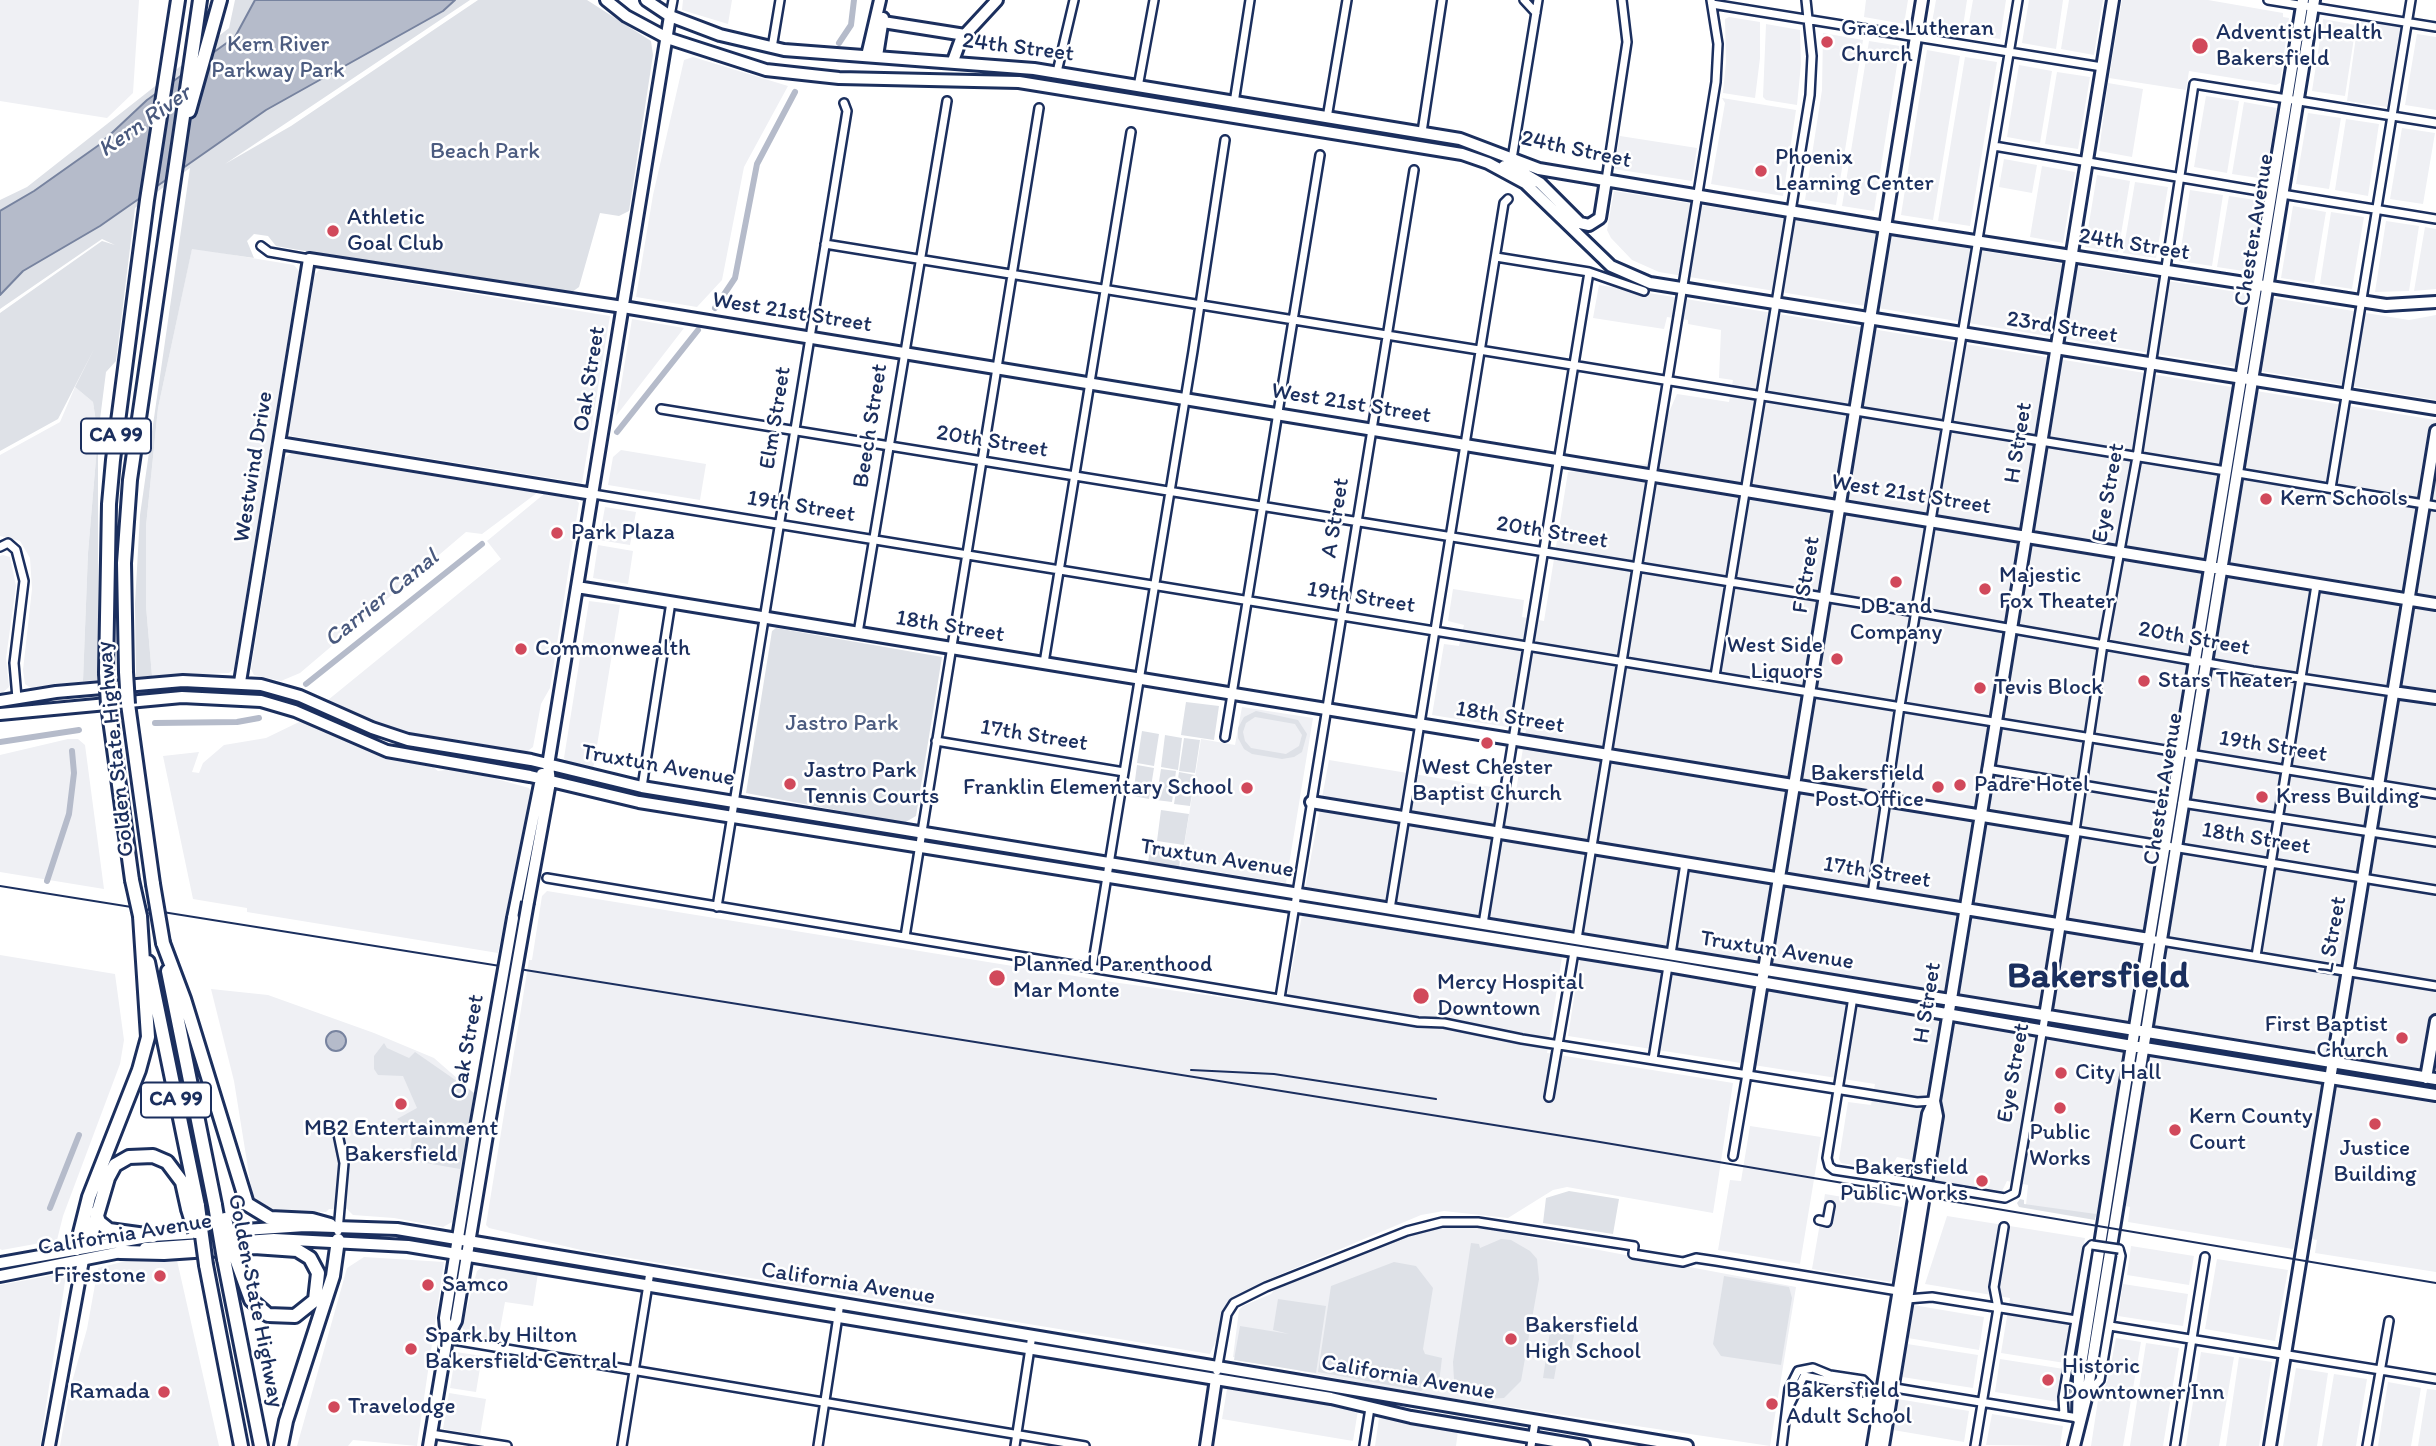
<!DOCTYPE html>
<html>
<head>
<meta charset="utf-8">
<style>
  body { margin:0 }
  canvas { display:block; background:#fff }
</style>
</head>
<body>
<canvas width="2436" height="1446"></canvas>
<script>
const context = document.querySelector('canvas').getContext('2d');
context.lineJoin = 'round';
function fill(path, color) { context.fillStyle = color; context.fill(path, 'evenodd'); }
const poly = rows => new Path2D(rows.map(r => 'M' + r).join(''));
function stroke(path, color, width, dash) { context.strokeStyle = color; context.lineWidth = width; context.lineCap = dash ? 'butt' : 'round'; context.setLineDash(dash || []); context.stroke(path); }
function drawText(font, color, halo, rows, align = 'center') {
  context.font = font + ' Itim,sans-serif'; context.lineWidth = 5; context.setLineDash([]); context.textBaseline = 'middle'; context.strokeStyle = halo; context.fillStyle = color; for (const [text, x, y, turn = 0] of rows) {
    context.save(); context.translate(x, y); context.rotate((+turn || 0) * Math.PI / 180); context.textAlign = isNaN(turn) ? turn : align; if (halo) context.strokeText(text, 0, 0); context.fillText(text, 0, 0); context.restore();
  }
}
const built = poly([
  [0,0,139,0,133,93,107,118,0,101],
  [683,0,732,0,728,24,682,10],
  [1866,0,1908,0,1904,24,1864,17],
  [1936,0,1967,0,1962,33,1931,28],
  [1973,0,2006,0,2000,39,1967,34],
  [2029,0,2063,0,2056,49,2022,43],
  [2069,0,2103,0,2094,55,2061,49],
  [2122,0,2208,0,2283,13,2283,17,2289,18,2280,83,2276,85,2189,71,2186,90,2109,78],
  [2359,15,2401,22,2387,107,2347,101],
  [1729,17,1760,22,1760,58,1755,98,1723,93,1726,62,1725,19],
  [2323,19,2356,25,2345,96,2312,91],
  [1766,24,1800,30,1801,64,1797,105,1766,100,1763,97],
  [1823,33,1863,40,1836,205,1805,200,1822,90],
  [2417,34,2436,37,2436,110,2405,105],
  [1869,41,1900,46,1874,211,1842,206],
  [1927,50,1960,56,1933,220,1901,215],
  [693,57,788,86,744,167,722,280,697,307,636,297,653,195,684,60],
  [1965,57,1997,62,1970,226,1938,221],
  [2019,65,2052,71,2040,143,2007,137],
  [2057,72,2090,77,2078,149,2045,144],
  [2108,83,2143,89,2132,157,2099,151],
  [2206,96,2239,101,2227,173,2194,167],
  [1722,98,1796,110,1783,196,1711,184,1725,103],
  [2244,102,2277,108,2265,179,2232,174],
  [2308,113,2341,118,2329,189,2296,184],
  [2346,119,2379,124,2368,196,2335,190],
  [2402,128,2435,133,2423,204,2390,199],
  [1620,136,1697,148,1692,181,1614,169],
  [2004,159,2037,165,2032,193,1999,187],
  [2042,166,2075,172,2063,243,2030,237],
  [2097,175,2130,181,2118,252,2085,247],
  [2135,182,2168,187,2156,258,2123,253],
  [2190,190,2223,195,2212,266,2179,261],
  [1614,191,2409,320,2436,315,2436,400,1659,272,1632,260,1611,238,1607,230],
  [2229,196,2262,201,2250,272,2217,267],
  [2293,206,2326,212,2314,283,2281,278],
  [2331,212,2364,217,2352,289,2320,284],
  [2386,221,2419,226,2409,291,2375,292],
  [2425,227,2436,229,2436,289,2414,291],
  [192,248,294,265,299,271,234,669,229,673,152,676,146,606,146,526,158,408],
  [320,269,610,316,582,483,291,436,289,431,315,274],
  [1599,285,2436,420,2436,1272,2315,1253,2317,1240,2296,1236,2293,1249,2128,1222,2130,1207,2100,1200,2097,1217,2026,1205,2028,1185,2007,1181,2002,1191,1934,1180,1936,1165,1897,1157,1889,1171,1841,1163,1839,1159,1848,1102,1871,1105,1875,1084,1568,1036,1584,935,1305,889,1329,760,1516,791,1526,730,1432,715,1444,644,1459,646,1464,625,1448,621,1453,589,1524,600,1522,617,1544,621,1568,472,1646,464,1677,394,1729,402,1733,380,1719,378,1721,330,1688,324,1688,320,1667,317,1664,329,1593,318],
  [632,319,684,328,616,416],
  [75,387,93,402,98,435,88,553,83,681,32,689,25,684,23,670,32,589,30,558,20,541,0,536,0,455,60,422],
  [621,450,706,464,700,500,608,485,613,457],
  [291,453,313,457,537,493,482,534,466,532,300,673,281,681,254,675,251,669,285,458],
  [544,494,575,499,579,503,550,688,541,704,533,747,525,753,416,735,377,723,328,700,501,559,487,541],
  [605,507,636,512,630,545,599,540],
  [598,545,633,551,628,584,593,578],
  [3,555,10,557,16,586,6,658,9,687,0,695,0,556],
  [589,601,620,605,593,770,568,765,564,758],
  [1242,707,1313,718,1286,883,1181,866,1201,739,1235,745],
  [299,722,309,723,374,752,433,767,438,771,453,769,475,773,529,788,531,792,498,953,247,912,247,908,193,899,163,756,199,752,192,772,199,773,203,763,224,745,266,738],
  [68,739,78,739,85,745,104,889,0,872,0,755],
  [547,891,1112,982,1285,1006,1302,915,1562,957,1547,1053,1733,1083,1713,1213,1567,1187,1553,1190,1508,1218,1444,1211,1421,1215,1262,1282,1241,1299,1226,1319,1210,1354,581,1250,489,1228,486,1225,529,960,532,960,542,896],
  [0,955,115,974,124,1040,120,1064,63,1216,57,1240,2,1250,0,1249],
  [211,989,268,995,374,1033,434,1058,474,1093,452,1222,443,1227,394,1218,353,1215,347,1209,329,1209,326,1212,275,1210,258,1201,252,1193,234,1081],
  [1750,1126,1821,1137,1800,1264,1718,1250,1730,1180,1741,1181],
  [1825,1194,1902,1207,1893,1279,1890,1282,1812,1269],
  [1947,1216,2085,1238,2065,1363,2001,1353,2010,1298,1925,1284],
  [1443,1226,1471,1226,1796,1287,1770,1446,1390,1389,1233,1357,1239,1310,1243,1306,1271,1294,1277,1287,1423,1230],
  [2131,1246,2194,1256,2189,1285,2127,1275],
  [176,1256,219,1446,60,1446,70,1389,87,1329,98,1268,134,1259],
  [364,1257,444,1262,417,1446,353,1440,348,1446,297,1446,347,1268],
  [2217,1259,2288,1270,2275,1341,2205,1329],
  [484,1266,538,1273,533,1306,505,1302,498,1340,467,1335,462,1327,477,1271],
  [64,1273,66,1275,40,1446,0,1446,0,1285],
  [2123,1284,2188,1294,2183,1326,2118,1316],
  [1913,1305,1984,1317,1979,1350,1908,1338],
  [2116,1338,2141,1342,2123,1446,2091,1446,2098,1400,2108,1380],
  [2146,1343,2179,1348,2163,1446,2130,1446],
  [1907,1344,1978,1355,1973,1388,1902,1377],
  [456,1352,482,1356,476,1392,450,1388],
  [2201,1352,2234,1357,2219,1446,2186,1446],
  [2239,1357,2272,1362,2259,1446,2226,1446],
  [2000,1359,2064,1369,2059,1402,1995,1392],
  [2296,1368,2328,1373,2317,1446,2283,1446],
  [2334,1374,2367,1379,2356,1446,2322,1446],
  [2388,1382,2421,1388,2411,1446,2378,1446],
  [1227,1389,1358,1410,1353,1441,1222,1419],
  [2427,1389,2436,1390,2436,1446,2418,1446],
  [449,1393,486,1399,480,1435,443,1429],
  [1898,1399,1969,1411,1964,1442,1893,1430],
  [1992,1414,2063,1426,2060,1446,1986,1445],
  [1379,1418,1458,1431,1456,1446,1375,1446]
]);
const green = poly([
  [235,0,470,0,225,164,291,126,478,0,587,0,651,41,653,55,629,211,619,216,600,213,579,287,572,292,459,278,276,246,268,236,254,234,247,241,254,258,192,249,158,408,146,526,146,606,152,676,136,677,135,604,140,515,190,168,135,208,116,361,106,372,98,435,98,680,83,681,88,553,98,435,93,402,75,387,94,349,58,419,0,451,0,313,102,241,115,245,102,239,0,309,0,200,27,187,229,28],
  [776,628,942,657,916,816,904,823,746,793,772,631],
  [1186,702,1219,706,1214,740,1181,735],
  [1256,711,1298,720,1307,734,1302,752,1294,757,1282,759,1252,754,1244,749,1238,738,1238,728,1244,717],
  [1255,717,1295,724,1302,735,1299,746,1286,754,1251,748,1245,741,1243,732,1246,723],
  [1142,731,1159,734,1154,766,1137,763],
  [1165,735,1182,738,1178,770,1161,767],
  [1184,738,1200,740,1195,773,1179,771],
  [1137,765,1154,768,1149,799,1133,796],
  [1161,769,1176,771,1172,802,1156,800],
  [1179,772,1195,775,1190,806,1174,804],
  [1161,810,1189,814,1184,845,1157,841],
  [1150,848,1181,852,1179,868,1148,863],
  [384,1043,387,1048,409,1058,415,1052,474,1093,460,1169,409,1160,413,1130,397,1119,417,1108,403,1076,378,1075,374,1069,374,1056],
  [1569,1191,1619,1199,1613,1234,1543,1223,1546,1198],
  [2020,1199,2024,1200,2024,1204,2096,1214,2095,1220,2019,1207,2017,1203],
  [1501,1239,1511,1240,1530,1251,1537,1259,1539,1279,1521,1381,1504,1398,1483,1399,1459,1387,1454,1380,1453,1362,1471,1243,1479,1244,1480,1248],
  [532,1257,826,1306,832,1310,518,1259],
  [1394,1262,1416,1266,1433,1288,1423,1349,1425,1354,1442,1358,1439,1383,1430,1382,1421,1391,1318,1372,1331,1286],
  [1724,1276,1789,1287,1792,1298,1781,1365,1721,1356,1713,1344],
  [1278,1299,1326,1306,1316,1373,1234,1360,1240,1326,1289,1334,1273,1330],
  [847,1313,888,1316,1020,1338,1022,1342],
  [1550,1331,1574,1335,1570,1358,1558,1356,1554,1379,1543,1378]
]);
const water = poly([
  [255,0,455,0,443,11,266,110,100,226,23,271,0,295,0,211,34,191,99,145,147,100,235,37,255,0],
  '326 1041a10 10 0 1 1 20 0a10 10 0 1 1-20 0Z'
]);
const canal = poly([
  [839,43,851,25,854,0],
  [715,308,735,278,757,164,795,92],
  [617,432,698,330],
  [306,684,482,544],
  [155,723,237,722,259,718],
  [0,742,79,730],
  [47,881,69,814,74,773,72,751],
  [50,1208,79,1135]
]);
const street = poly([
  [1524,0,1536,13],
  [2268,0,2436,27],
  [1712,4,2102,67],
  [670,16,673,0],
  [772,48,780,0],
  [1057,72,1074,0],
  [1138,87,1154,0],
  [1234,103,1250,0],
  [1327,118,1347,0],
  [2436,123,2194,84,2137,457,2103,644,2075,831,2436,890],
  [1422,132,1442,0],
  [1994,146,2271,193],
  [1512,159,1538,0],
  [1606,180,1627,42,1622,0],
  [2282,194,2436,219],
  [825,244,2226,471],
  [261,246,269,252,309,259],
  [1496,257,1589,272,1644,291],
  [661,409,1916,612,2253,671,2393,692],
  [2238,473,2436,506],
  [2331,488,2411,0],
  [593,494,2436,794],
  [0,547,8,543,16,550,24,581,14,663,17,698],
  [858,633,947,101],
  [1044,663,1131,132],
  [1715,676,1810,95,1812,56,1806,0],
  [1225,737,1320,155],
  [936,741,1124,772],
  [1987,769,2172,800],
  [642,787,671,602],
  [2182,803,2436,842],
  [547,878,1418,1022,1444,1023,1522,1039,1917,1102,1934,1101],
  [1872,894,1900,706,2018,0],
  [717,907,847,111,844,103],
  [1390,909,1504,203,1508,199],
  [1483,924,1589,272],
  [905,937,1039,108],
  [1577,939,1716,82,1718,44,1711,0],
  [2149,939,2436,986],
  [1671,954,1685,863],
  [2256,956,2316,585],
  [1092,968,1193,351,1225,140],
  [1853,997,1827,1158,1829,1166,1834,1170,1906,1181],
  [1280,998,1414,170],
  [1653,1059,1668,966],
  [1549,1097,1574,952],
  [338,1134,344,1163,338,1231],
  [1733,1156,1747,1074],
  [1933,1186,2005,1198,2015,1193,2045,1016],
  [1819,1220,1827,1222,1830,1206],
  [1907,1299,1932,1297,2076,1320],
  [2110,1326,2436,1379],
  [447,1339,1085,1446],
  [1217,1371,1227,1314,1234,1303,1266,1287,1407,1231,1442,1222,1478,1222,1634,1246,1633,1254,1683,1262,1696,1258,1716,1261,1898,1291],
  [1889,1387,2078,1418],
  [2087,1394,2100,1380,2121,1256,2119,1249],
  [2064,1415,2063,1397,2088,1249,2092,1245],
  [431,1434,507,1446],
  [622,1446,650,1272],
  [818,1446,840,1303],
  [1015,1446,1032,1335],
  [1364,1446,1370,1408],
  [1531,1446,1535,1422],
  [1782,1446,1789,1389,1798,1371,1813,1368,1830,1375,1863,1380,1869,1386,1867,1391,1862,1392,1849,1385,1804,1376,1788,1408],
  [1975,1446,1998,1308,1994,1287,2004,1227],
  [2175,1446,2205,1257],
  [2367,1446,2389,1321]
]);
const secondary = poly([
  [883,22,965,35],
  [867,56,880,0],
  [877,56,883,18],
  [953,61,961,39,997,0],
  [279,443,593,494],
  [577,587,2075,831,2045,1016],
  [240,682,309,259,623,307,2436,604],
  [2393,692,2436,698],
  [0,701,56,692,183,681,261,685,300,696,372,728,408,740,531,760,642,787,2436,1079],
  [0,714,182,697,261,701,295,711,387,751,530,776,639,802,1668,966,2132,1046,2436,1095],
  [1311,802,2149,939],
  [528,902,550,782,548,765,670,16],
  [513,918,542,774],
  [1747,1074,1922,0],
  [2426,1078,2436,1021],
  [447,1338,456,1321,487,1135],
  [2078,1418,2079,1377,2118,1131,2303,0],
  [49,1446,83,1260],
  [429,1446,447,1339,445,1318,475,1133],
  [1206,1446,1216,1379],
  [1873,1446,1928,1114,1934,1101,1951,999,2113,0],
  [1883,1446,1937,1116,1934,1101],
  [2074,1446,2087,1394,2314,0],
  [2270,1446,2436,431]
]);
const primary = poly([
  [606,0,626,16,667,38,766,70,839,78,1019,82,1462,154,1488,163,1525,183,1611,266,1650,283,2436,409],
  [646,0,670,16,720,35,784,50,1034,69,1460,139,1539,169,1885,227,2386,305,2436,302],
  [1504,166,1518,170,1540,183,1580,223,1589,225,1600,218,1606,180],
  [145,1248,274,1239,408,1246,1331,1398,1411,1417,1584,1446],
  [0,1263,153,1236,305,1226,397,1229,1687,1446],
  [0,1276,126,1251]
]);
const highway = poly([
  [189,111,220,0],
  [126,672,124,563,130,480,200,0],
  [106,673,109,504,113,460,147,200,178,0],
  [128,704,153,884],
  [108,705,132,880],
  [163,943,184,999,247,1204,270,1218,312,1220,330,1225],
  [148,962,198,1206],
  [168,971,215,1205],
  [96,1213,99,1222,109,1230,153,1236],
  [88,1246,108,1178,115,1165,129,1157,153,1156,167,1162,182,1182,188,1209],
  [76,1249,89,1197,139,1070,148,1037,140,916],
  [120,1252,164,1253,254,1247,297,1250,310,1258,318,1273,315,1300,295,1316,268,1315,251,1300,235,1256],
  [224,1259,261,1446],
  [206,1265,241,1446],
  [281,1446,286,1421,333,1276,338,1240]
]);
const rail = poly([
  [0,886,1594,1141,2436,1283],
  [1191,1070,1274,1074,1436,1099]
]);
const streetBridge = poly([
  [1906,1181,1933,1186],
  [2092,1245,2119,1249]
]);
const secondaryBridge = poly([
  [475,1133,513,918],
  [487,1135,528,902]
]);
const highwayBridge = poly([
  [126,672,128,704],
  [106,673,108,705],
  [132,880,140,916],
  [153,884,163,943],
  [215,1205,224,1259],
  [198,1206,206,1265],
  [188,1209,195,1232],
  [225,1219,235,1256]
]);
const markers = [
  [1827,42,7,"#d1495b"],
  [2200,46,9,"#d1495b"],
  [1761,171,7,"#d1495b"],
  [333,231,7,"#d1495b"],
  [2266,499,7,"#d1495b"],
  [557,533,7,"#d1495b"],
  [1896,582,7,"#d1495b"],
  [1985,589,7,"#d1495b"],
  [521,649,7,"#d1495b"],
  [1837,659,7,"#d1495b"],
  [2144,681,7,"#d1495b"],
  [1980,688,7,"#d1495b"],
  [1487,743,7,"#d1495b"],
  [790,784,7,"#d1495b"],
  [1960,785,7,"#d1495b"],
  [1938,787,7,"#d1495b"],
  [1247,788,7,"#d1495b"],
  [2262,797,7,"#d1495b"],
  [997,978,9,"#d1495b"],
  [1421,996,9,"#d1495b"],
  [2402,1038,7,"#d1495b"],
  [2061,1073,7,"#d1495b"],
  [401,1104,7,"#d1495b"],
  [2060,1108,7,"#d1495b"],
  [2375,1124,7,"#d1495b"],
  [2175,1130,7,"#d1495b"],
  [1982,1181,7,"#d1495b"],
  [160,1276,7,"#d1495b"],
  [428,1285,7,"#d1495b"],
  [1511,1339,7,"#d1495b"],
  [411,1349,7,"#d1495b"],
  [2048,1380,7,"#d1495b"],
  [164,1392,7,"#d1495b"],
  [1772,1404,7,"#d1495b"],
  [334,1407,7,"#d1495b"]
];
const shields = [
  [116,436,70],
  [176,1100,70]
];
const shieldNames = [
  ["CA 99",116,436],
  ["CA 99",176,1100]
];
const poiNames = [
  ["Grace Lutheran",1841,29],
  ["Church",1841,55],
  ["Adventist Health",2216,33],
  ["Bakersfield",2216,59],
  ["Phoenix",1775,158],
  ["Learning Center",1775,184],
  ["Athletic",347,218],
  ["Goal Club",347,244],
  ["Kern Schools",2280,499],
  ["Park Plaza",571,533],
  ["Majestic",1999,576],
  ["Fox Theater",1999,602],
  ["DB and",1896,607,"center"],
  ["Company",1896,633,"center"],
  ["West Side",1823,646,"right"],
  ["Liquors",1823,672,"right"],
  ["Commonwealth",535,649],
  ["Stars Theater",2158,681],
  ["Tevis Block",1994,688],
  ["West Chester",1487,768,"center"],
  ["Baptist Church",1487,794,"center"],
  ["Jastro Park",804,771],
  ["Tennis Courts",804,797],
  ["Bakersfield",1924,774,"right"],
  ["Post Office",1924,800,"right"],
  ["Padre Hotel",1974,785],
  ["Franklin Elementary School",1233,788,"right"],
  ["Kress Building",2276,797],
  ["Planned Parenthood",1013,965],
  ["Mar Monte",1013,991],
  ["Mercy Hospital",1437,983],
  ["Downtown",1437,1009],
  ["First Baptist",2388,1025,"right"],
  ["Church",2388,1051,"right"],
  ["City Hall",2075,1073],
  ["Kern County",2189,1117],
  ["Court",2189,1143],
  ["MB2 Entertainment",401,1129,"center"],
  ["Bakersfield",401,1155,"center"],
  ["Public",2060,1133,"center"],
  ["Works",2060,1159,"center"],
  ["Justice",2375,1149,"center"],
  ["Building",2375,1175,"center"],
  ["Bakersfield",1968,1168,"right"],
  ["Public Works",1968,1194,"right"],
  ["Firestone",146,1276,"right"],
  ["Samco",442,1285],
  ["Bakersfield",1525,1326],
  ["High School",1525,1352],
  ["Spark by Hilton",425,1336],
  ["Bakersfield Central",425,1362],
  ["Historic",2062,1367],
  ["Downtowner Inn",2062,1393],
  ["Bakersfield",1786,1391],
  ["Adult School",1786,1417],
  ["Ramada",150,1392,"right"],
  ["Travelodge",348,1407]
];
const parkNames = [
  ["Kern River",278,45],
  ["Parkway Park",278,71],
  ["Beach Park",485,152],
  ["Jastro Park",842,724]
];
const streetNames = [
  ["24th Street",1018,48,7],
  ["24th Street",1576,150,12],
  ["Chester Avenue",2255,230,-81],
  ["24th Street",2134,245,9],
  ["West 21st Street",792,313,9],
  ["23rd Street",2062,328,9],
  ["Oak Street",590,379,-81],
  ["West 21st Street",1351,404,9],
  ["Elm Street",776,418,-81],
  ["Beech Street",871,426,-81],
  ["20th Street",992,442,9],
  ["H Street",2019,443,-81],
  ["Westwind Drive",254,467,-81],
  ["Eye Street",2109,493,-80],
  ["West 21st Street",1911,495,9],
  ["19th Street",801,507,9],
  ["A Street",1336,518,-81],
  ["20th Street",1552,533,9],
  ["F Street",1807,575,-81],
  ["19th Street",1361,598,9],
  ["18th Street",950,627,9],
  ["20th Street",2194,639,10],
  ["18th Street",1510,718,9],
  ["17th Street",1034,736,9],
  ["19th Street",2273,747,9],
  ["Golden State Highway",116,749,-96],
  ["Truxtun Avenue",658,766,10],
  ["Chester Avenue",2164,789,-81],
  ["18th Street",2256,839,9],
  ["Truxtun Avenue",1217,859,9],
  ["17th Street",1877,873,9],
  ["L Street",2333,935,-80],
  ["Truxtun Avenue",1777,951,9],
  ["H Street",1928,1003,-81],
  ["Oak Street",468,1047,-80],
  ["Eye Street",2014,1073,-80],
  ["California Avenue",125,1235,-9],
  ["California Avenue",848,1284,9],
  ["Golden State Highway",255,1301,79],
  ["California Avenue",1408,1378,10]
];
const waterNames = [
  ["Kern River",145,122,-35],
  ["Carrier Canal",382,599,-39]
];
const townNames = [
  ["Bakersfield",2098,978]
];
fill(built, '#eff0f4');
fill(green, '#dee1e7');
fill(water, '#b5bbca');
stroke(water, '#77839f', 2);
stroke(canal, '#b5bbca', 6);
stroke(street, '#1b2f5e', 12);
stroke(secondary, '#1b2f5e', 16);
stroke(primary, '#1b2f5e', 16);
stroke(highway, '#1b2f5e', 18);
stroke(street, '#fff', 7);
stroke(secondary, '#fff', 10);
stroke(primary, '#fff', 10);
stroke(highway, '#fff', 12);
stroke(rail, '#1b2f5e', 2);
stroke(streetBridge, '#1b2f5e', 12, []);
stroke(secondaryBridge, '#1b2f5e', 16, []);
stroke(highwayBridge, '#1b2f5e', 18, []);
stroke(streetBridge, '#fff', 7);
stroke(secondaryBridge, '#fff', 10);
stroke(highwayBridge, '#fff', 12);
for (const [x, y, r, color] of markers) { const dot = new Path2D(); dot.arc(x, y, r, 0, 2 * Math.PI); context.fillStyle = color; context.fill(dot); stroke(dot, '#fff', 2.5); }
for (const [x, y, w] of shields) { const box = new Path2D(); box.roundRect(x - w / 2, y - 17.5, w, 35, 5); context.fillStyle = '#fff'; context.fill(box); stroke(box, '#1b2f5e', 2); }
drawText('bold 21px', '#1b2f5e', null, shieldNames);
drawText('23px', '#1b2f5e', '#fff', poiNames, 'left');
drawText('23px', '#4c5c80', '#fff', parkNames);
drawText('23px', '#1b2f5e', '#fff', streetNames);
drawText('italic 24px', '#49597e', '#fff', waterNames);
drawText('bold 37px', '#1b2f5e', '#fff', townNames);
</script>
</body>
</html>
